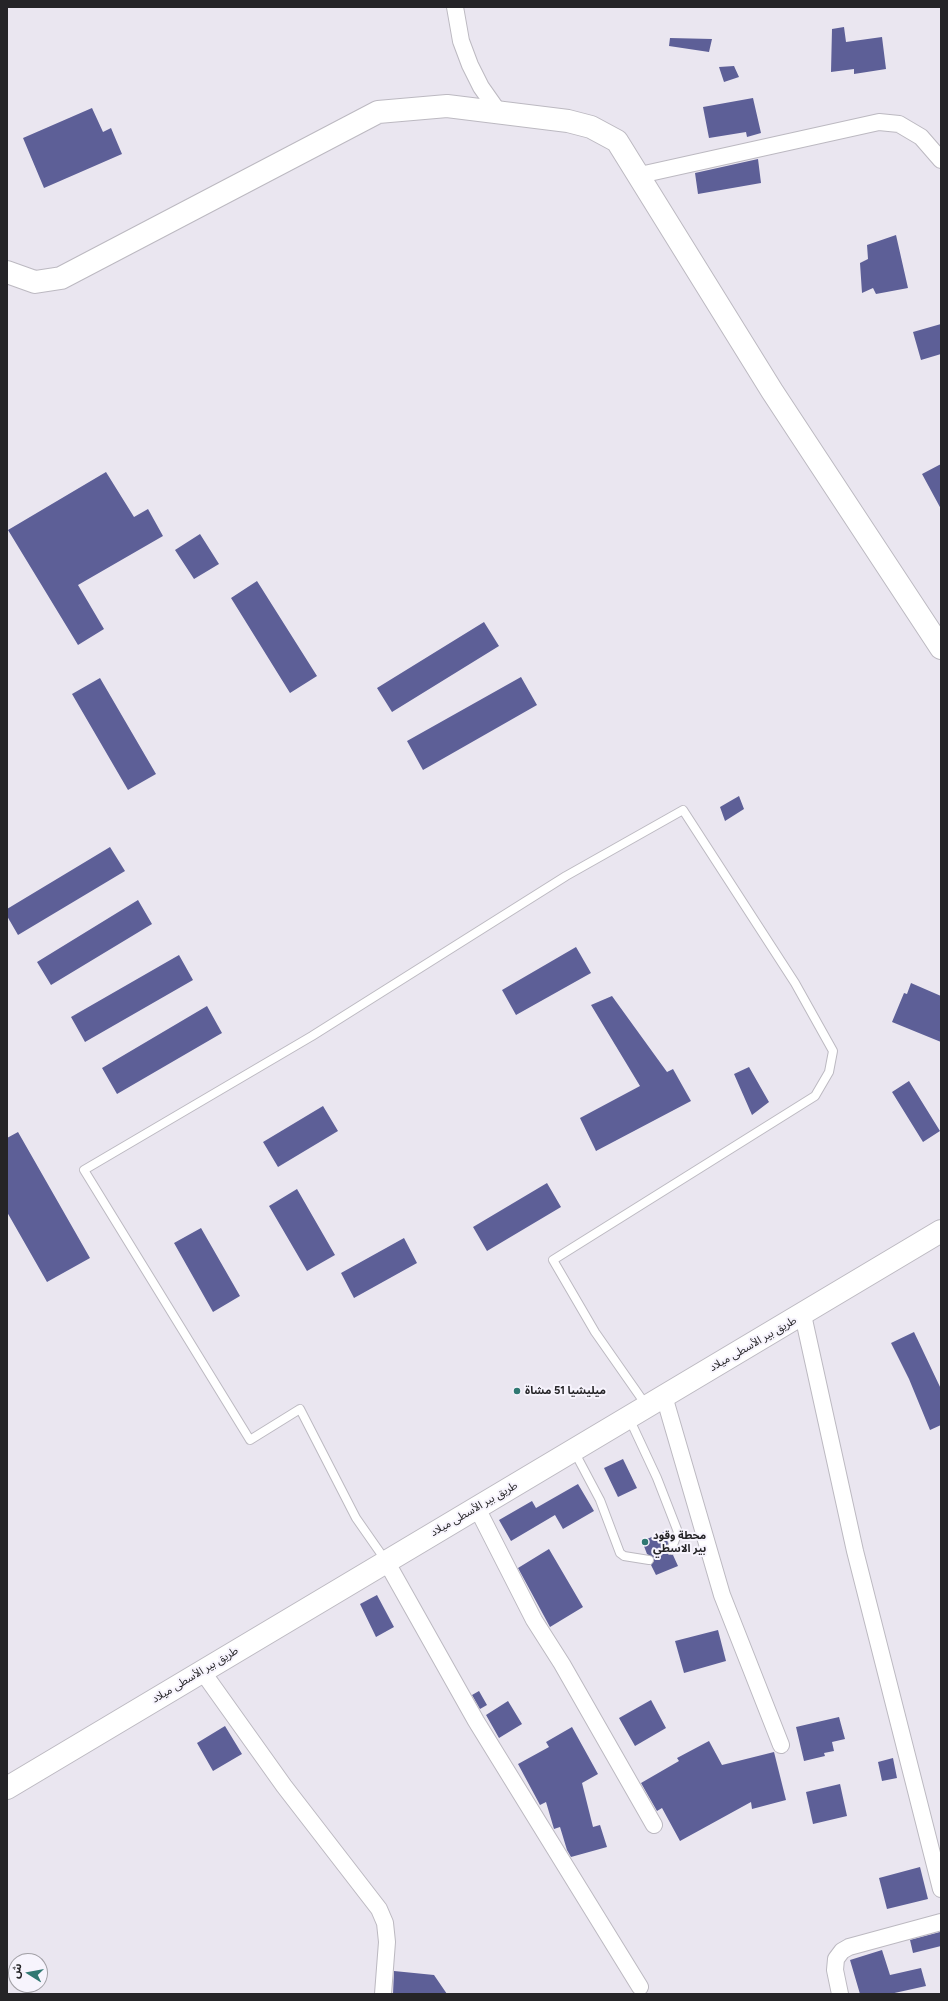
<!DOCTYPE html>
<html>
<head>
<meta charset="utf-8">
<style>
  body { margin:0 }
  #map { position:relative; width:948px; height:2001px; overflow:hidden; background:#eae6f0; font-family:Figtree,"Noto Sans Arabic",sans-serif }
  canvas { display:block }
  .frame { position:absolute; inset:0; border:8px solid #252427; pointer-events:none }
  .north { position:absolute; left:8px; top:1953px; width:40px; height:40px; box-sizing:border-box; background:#f7f4fd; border:1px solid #a3a1a7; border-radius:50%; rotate:281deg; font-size:11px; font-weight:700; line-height:16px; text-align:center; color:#252427 }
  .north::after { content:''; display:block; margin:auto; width:14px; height:18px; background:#307872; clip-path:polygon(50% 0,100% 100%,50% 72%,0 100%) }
</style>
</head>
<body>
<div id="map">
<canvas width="948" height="2001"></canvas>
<div class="frame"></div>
<div class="north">ش</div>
</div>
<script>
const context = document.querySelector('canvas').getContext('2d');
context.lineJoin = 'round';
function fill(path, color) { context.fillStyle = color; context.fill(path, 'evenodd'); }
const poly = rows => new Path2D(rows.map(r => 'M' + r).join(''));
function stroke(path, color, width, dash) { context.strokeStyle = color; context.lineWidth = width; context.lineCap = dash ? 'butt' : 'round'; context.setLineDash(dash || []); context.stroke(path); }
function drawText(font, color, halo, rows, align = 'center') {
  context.font = font + ' Figtree,"Noto Sans Arabic",sans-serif'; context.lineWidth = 4; context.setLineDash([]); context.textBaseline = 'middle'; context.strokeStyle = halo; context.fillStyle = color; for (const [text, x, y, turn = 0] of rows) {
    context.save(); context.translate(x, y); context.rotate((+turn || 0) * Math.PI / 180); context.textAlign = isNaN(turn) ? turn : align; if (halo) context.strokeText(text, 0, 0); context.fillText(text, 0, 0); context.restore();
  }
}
const building = poly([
  [844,27,846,42,882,37,886,69,854,74,854,69,831,72,832,29],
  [670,38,712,39,709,52,669,46],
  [734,66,739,77,724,82,719,67],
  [753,98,761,133,747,137,746,132,709,138,703,107],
  [92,108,103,132,111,128,122,154,44,188,23,138],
  [758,159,761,183,698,194,695,173],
  [896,235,908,288,876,294,873,288,862,293,860,263,868,259,867,245],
  [941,324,941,354,921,360,913,332],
  [941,464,941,509,922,474],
  [106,472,134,517,148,509,163,536,78,585,104,629,78,645,8,530],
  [200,534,219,564,194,579,175,550],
  [257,581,317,676,290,693,231,598],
  [484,622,499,646,392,712,377,688],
  [521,677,537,705,423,770,407,741],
  [100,678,156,774,128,790,72,694],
  [739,796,744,809,725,821,720,807],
  [110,847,125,871,18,935,7,916,7,909],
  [138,900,152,924,51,985,37,962],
  [576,947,591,973,516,1015,502,990],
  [179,955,193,980,85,1042,71,1017],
  [911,983,941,996,941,1042,892,1022,904,993,907,994],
  [612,996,667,1072,673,1069,691,1101,596,1151,580,1118,640,1086,591,1005],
  [207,1006,222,1033,117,1094,102,1068],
  [749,1067,769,1102,752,1115,734,1074],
  [909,1081,940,1131,923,1142,892,1092],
  [323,1106,338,1131,278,1167,263,1142],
  [18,1132,90,1258,47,1282,7,1212,7,1138],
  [547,1183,561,1207,487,1251,473,1227],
  [297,1189,335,1255,307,1271,269,1206],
  [201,1228,240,1296,213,1312,174,1243],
  [404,1238,417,1263,354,1298,341,1273],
  [914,1332,941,1389,941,1425,930,1430,909,1379,891,1343],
  [623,1459,637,1488,618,1497,604,1468],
  [578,1484,594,1511,563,1529,555,1515,511,1541,499,1520,532,1501,536,1508],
  [664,1532,668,1543,666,1551,669,1555,673,1555,678,1566,656,1575,651,1565,654,1561,654,1558,647,1554,642,1541],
  [549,1549,583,1607,550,1627,518,1568],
  [377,1595,394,1627,376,1637,360,1604],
  [718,1630,726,1661,684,1673,675,1641],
  [479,1691,487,1705,480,1709,472,1695],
  [651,1700,666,1728,635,1746,619,1718],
  [508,1701,522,1724,499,1738,486,1715],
  [839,1717,845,1739,832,1742,834,1751,824,1753,825,1756,804,1761,796,1727],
  [225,1726,242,1754,213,1771,197,1743],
  [572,1727,598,1774,582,1783,593,1827,600,1825,607,1847,571,1857,567,1850,560,1827,554,1829,546,1802,540,1805,518,1764,549,1747,546,1742],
  [709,1741,722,1765,774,1752,786,1800,752,1809,751,1802,680,1841,662,1808,657,1811,641,1783,679,1761,677,1758],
  [893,1758,897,1778,882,1781,878,1762],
  [840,1784,847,1816,813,1824,806,1792],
  [920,1867,928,1899,887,1909,879,1878],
  [940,1932,941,1946,913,1953,910,1940],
  [882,1950,890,1975,921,1968,926,1986,890,1994,860,1994,850,1960],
  [394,1971,434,1975,447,1994,393,1994]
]);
const lane = poly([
  [629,1418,657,1478,678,1532,671,1550],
  [574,1451,600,1500,620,1553,624,1556,649,1560],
  [386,1561,356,1518,300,1409,250,1440,84,1170,312,1036,566,876,683,810,795,983,833,1051,829,1072,815,1096,553,1260,595,1332,646,1405]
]);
const street = poly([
  [455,7,461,41,470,65,481,87,500,114],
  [640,175,879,122,899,124,921,137,941,160],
  [803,1315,855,1551,941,1889],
  [664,1396,722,1595,781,1745],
  [477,1508,534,1620,562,1664,654,1825],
  [386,1561,476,1721,640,1987],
  [202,1671,284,1786,379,1909,385,1923,387,1942,383,1994],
  [840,1994,835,1970,836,1959,842,1951,849,1947,941,1922]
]);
const secondary = poly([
  [7,272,35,282,61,278,378,112,447,106,568,121,591,127,617,141,772,391,941,648]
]);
const primary = poly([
  [7,1788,941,1231]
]);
const markers = [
  [517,1391,4,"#307872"],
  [645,1542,4,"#307872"]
];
const streetNames = [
  ["طريق بير الأسطى ميلاد",753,1344,-30],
  ["طريق بير الأسطى ميلاد",474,1509,-30],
  ["طريق بير الأسطى ميلاد",195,1675,-31]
];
const poiNames = [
  ["ميليشيا 51 مشاة",525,1391],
  ["محطة وقود",653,1536],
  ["بير الاسطي",653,1549]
];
fill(building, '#5d5f97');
stroke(lane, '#bcb9c1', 10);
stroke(street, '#bcb9c1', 18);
stroke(secondary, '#bcb9c1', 24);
stroke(primary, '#bcb9c1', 24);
stroke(lane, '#fff', 8);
stroke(street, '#fff', 16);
stroke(secondary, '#fff', 22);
stroke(primary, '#fff', 22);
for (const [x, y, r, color] of markers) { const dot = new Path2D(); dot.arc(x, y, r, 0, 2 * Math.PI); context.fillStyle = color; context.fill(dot); stroke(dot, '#f7f4fd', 1.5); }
drawText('11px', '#252427', '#f7f4fd', streetNames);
drawText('bold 11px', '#252427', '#f7f4fd', poiNames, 'left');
</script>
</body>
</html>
